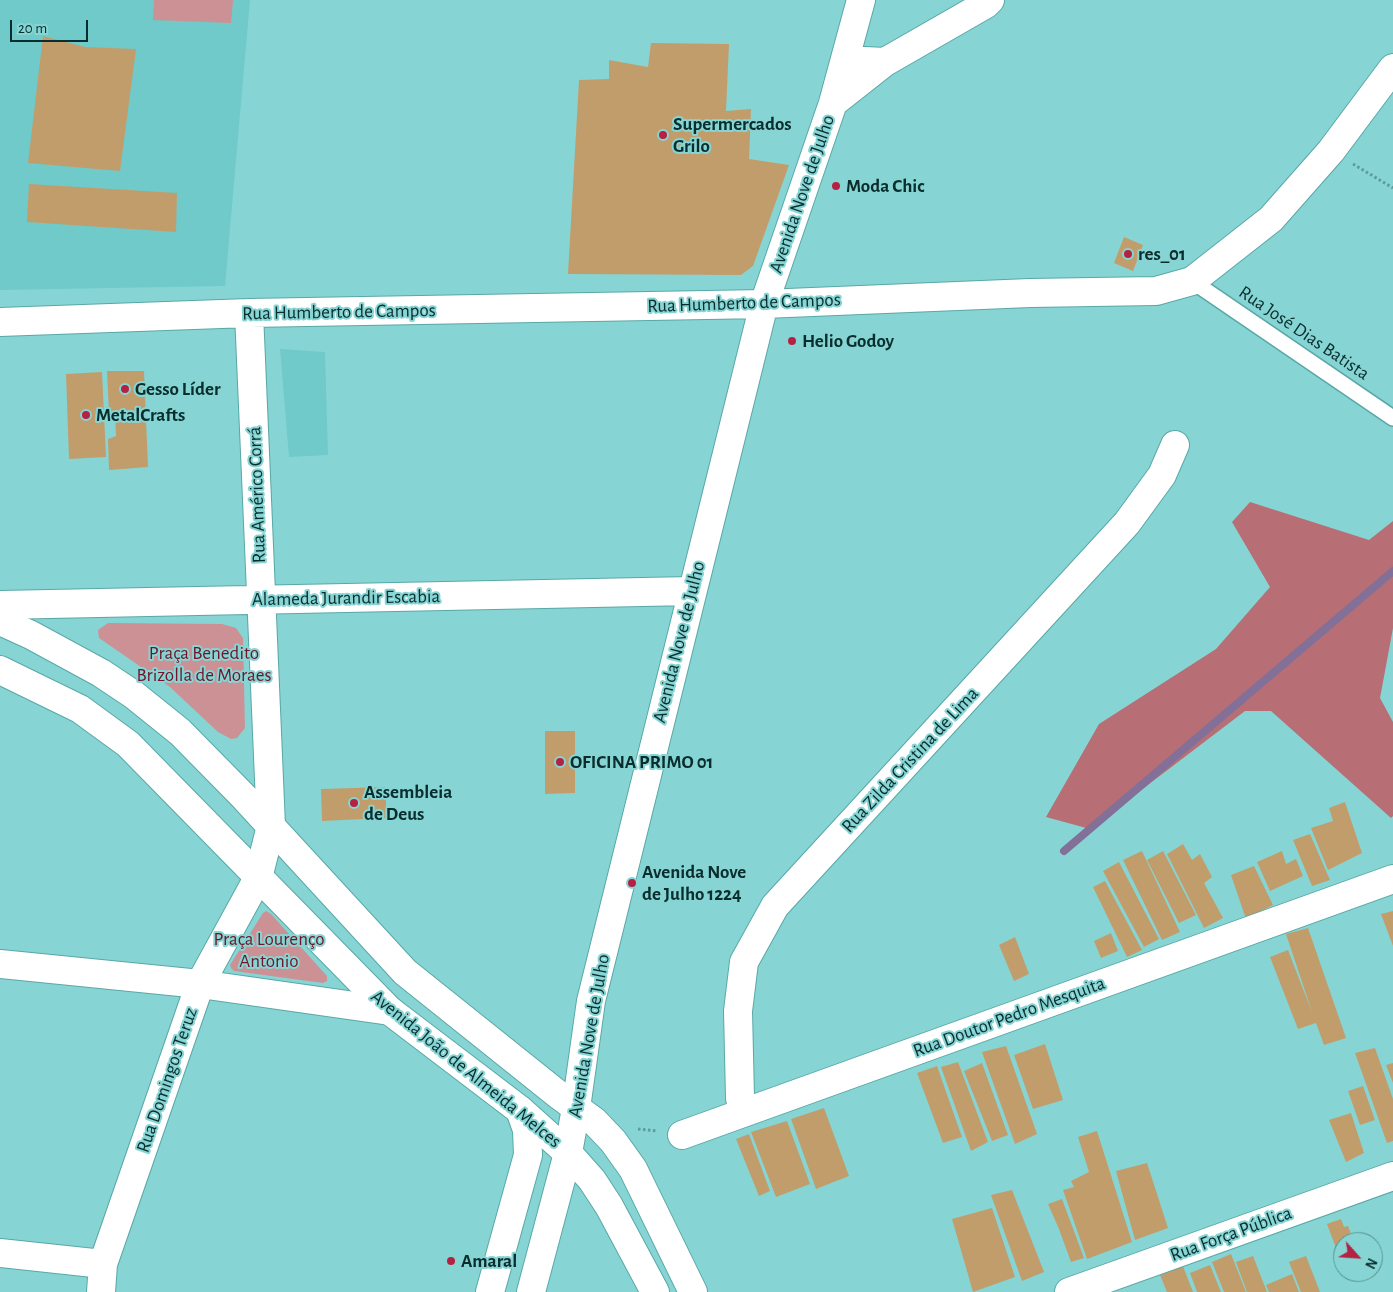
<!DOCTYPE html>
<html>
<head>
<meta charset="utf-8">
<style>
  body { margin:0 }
  #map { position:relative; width:1393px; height:1292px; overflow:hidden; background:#86d5d4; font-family:"Alegreya Sans",sans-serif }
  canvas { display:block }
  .north { position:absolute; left:1333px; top:1232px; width:50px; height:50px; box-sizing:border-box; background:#86d5d4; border:1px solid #549291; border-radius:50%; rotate:116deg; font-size:14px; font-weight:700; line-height:20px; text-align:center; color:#0a2d2d }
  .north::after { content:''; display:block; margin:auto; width:18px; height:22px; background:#b42142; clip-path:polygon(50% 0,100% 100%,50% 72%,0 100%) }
  .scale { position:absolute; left:10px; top:20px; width:78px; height:22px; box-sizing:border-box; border:2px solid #0a2d2d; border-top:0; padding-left:6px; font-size:15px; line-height:18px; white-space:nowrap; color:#0a2d2d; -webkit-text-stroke:4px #86d5d4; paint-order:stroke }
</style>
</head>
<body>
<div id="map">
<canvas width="1393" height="1292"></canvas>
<div class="north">N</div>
<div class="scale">20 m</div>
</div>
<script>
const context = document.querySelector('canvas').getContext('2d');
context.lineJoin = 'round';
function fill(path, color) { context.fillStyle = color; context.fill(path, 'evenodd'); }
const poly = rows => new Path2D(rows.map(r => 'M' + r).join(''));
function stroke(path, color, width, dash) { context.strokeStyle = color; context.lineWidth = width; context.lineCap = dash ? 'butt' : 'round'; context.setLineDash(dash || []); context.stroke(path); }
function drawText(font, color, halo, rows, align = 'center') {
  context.font = font + ' "Alegreya Sans",sans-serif'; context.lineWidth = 4; context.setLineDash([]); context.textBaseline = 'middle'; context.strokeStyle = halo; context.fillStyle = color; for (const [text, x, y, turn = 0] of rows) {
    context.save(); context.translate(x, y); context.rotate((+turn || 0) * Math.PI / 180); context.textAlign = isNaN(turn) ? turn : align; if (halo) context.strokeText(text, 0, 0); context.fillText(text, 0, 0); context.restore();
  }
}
const built = poly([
  [0,0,250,0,225,286,0,290],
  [280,349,325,352,328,455,289,457]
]);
const green = poly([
  [154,0,233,0,231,23,153,20],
  [108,623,222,624,236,628,243,638,245,728,237,738,231,739,218,732,170,687,99,638,98,630],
  [266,911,271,914,327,976,327,981,323,983,234,971,231,968,230,965,263,913]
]);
const forest = poly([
  [1250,502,1369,540,1393,521,1393,628,1380,698,1393,722,1393,816,1391,818,1271,711,1245,711,1090,829,1046,817,1099,724,1216,649,1270,587,1232,522]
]);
const stream = poly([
  [1064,851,1393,571]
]);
const building = poly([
  [43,36,85,47,136,49,120,171,28,163],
  [651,43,729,44,726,111,751,109,749,159,789,165,753,266,741,275,568,274,579,80,609,79,609,60,648,67],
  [29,184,177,193,176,232,27,222],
  [1124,237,1143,245,1133,271,1114,263],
  [107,371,144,371,148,467,109,470,108,439,116,436,115,413,109,413],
  [102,372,106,457,69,459,66,374],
  [545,731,575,731,575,793,545,794],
  [386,787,386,818,322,821,321,789],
  [1345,802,1362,853,1328,870,1311,828,1333,821,1329,808],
  [1310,834,1330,880,1312,886,1293,840],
  [1183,844,1192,860,1200,854,1212,877,1204,883,1223,918,1204,928,1167,854],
  [1142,851,1180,932,1162,940,1123,860],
  [1163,851,1196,915,1179,923,1147,860],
  [1282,851,1286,864,1296,859,1303,876,1270,891,1257,862],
  [1119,862,1159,939,1144,947,1103,871],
  [1254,866,1273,905,1246,919,1231,875],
  [1105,881,1142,950,1127,957,1093,887],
  [1393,911,1393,946,1381,914],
  [1308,928,1346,1038,1324,1045,1316,1023,1298,1029,1270,957,1288,950,1312,1012,1286,934],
  [1111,933,1118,951,1101,958,1094,941],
  [1015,937,1029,974,1014,981,999,945],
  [1045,1044,1063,1100,1033,1109,1014,1055],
  [1006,1046,1037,1134,1015,1144,982,1052],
  [1375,1048,1393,1099,1393,1141,1387,1143,1355,1053],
  [958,1062,988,1142,971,1151,941,1067],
  [982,1063,1008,1135,992,1141,964,1071],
  [1393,1063,1393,1083,1386,1065],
  [937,1066,962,1137,943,1143,917,1073],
  [1363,1086,1375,1120,1360,1125,1348,1091],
  [824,1108,849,1176,816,1189,791,1119],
  [1351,1113,1364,1153,1346,1162,1329,1120],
  [787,1121,810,1184,776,1197,751,1132],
  [1097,1131,1132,1242,1087,1259,1063,1190,1074,1187,1071,1181,1089,1172,1078,1137],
  [749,1134,770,1191,759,1196,736,1139],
  [1147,1163,1168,1228,1135,1240,1116,1171],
  [1012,1190,1044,1272,1022,1281,991,1195],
  [1062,1199,1084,1258,1071,1262,1059,1229,1048,1204],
  [992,1208,1015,1277,973,1292,952,1219],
  [1341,1219,1344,1227,1348,1226,1354,1242,1343,1242,1343,1267,1327,1224],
  [1231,1254,1246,1292,1224,1292,1212,1262],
  [1253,1256,1267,1292,1247,1292,1236,1262],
  [1306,1256,1320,1292,1301,1292,1289,1262],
  [1181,1261,1193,1292,1167,1292,1158,1270],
  [1210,1265,1221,1292,1197,1292,1190,1273],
  [1292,1274,1299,1292,1269,1292,1266,1285]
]);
const path = poly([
  [1353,164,1393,188],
  [638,1129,657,1131]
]);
const service = poly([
  [1192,281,1393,418]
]);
const minor = poly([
  [885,62,986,4,990,0],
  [833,103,885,62,845,60],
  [0,322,249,313,764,304,1030,293,1156,291,1192,281,1271,219,1331,151,1393,68],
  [0,605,692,591],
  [0,964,200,984,390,1011],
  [743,1113,740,1098,738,1011,744,962,775,906,1127,523,1162,475,1175,445],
  [682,1135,1393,879],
  [0,1253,103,1264],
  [101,1292,103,1264,200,984,258,878,271,826,249,313],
  [490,1292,528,1155,527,1130,520,1110],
  [531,1292,568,1153,576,1108,591,1001,764,304,833,103,861,0],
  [1069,1292,1393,1176]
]);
const secondary = poly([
  [0,621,31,635,101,673,134,695,180,732,244,797,405,972,560,1096,594,1121,613,1141,633,1169,693,1292],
  [0,670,80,709,128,744,390,1011,520,1110,568,1153,592,1180,609,1206,655,1292]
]);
const markers = [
  [663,135,5,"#b42142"],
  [836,186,5,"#b42142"],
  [1128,254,5,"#b42142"],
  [792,341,5,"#b42142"],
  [125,389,5,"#b42142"],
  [86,415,5,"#b42142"],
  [560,762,5,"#b42142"],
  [354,803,5,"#b42142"],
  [632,883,5,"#b42142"],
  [451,1261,5,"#b42142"]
];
const poiNames = [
  ["Supermercados",673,124],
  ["Grilo",673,146],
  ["Moda Chic",846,186],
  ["res_01",1138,254],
  ["Helio Godoy",802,341],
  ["Gesso Líder",135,389],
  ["MetalCrafts",96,415],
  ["OFICINA PRIMO 01",570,762],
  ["Assembleia",364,792],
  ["de Deus",364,814],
  ["Avenida Nove",642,872],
  ["de Julho 1224",642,894],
  ["Amaral",461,1261]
];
const streetNames = [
  ["Avenida Nove de Julho",802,194,-71],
  ["Rua Humberto de Campos",744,303,-2],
  ["Rua Humberto de Campos",339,312,-1],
  ["Rua José Dias Batista",1304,333,34],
  ["Rua Américo Corrá",257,495,-92],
  ["Alameda Jurandir Escabia",346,598,-1],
  ["Avenida Nove de Julho",679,642,-76],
  ["Rua Zilda Cristina de Lima",910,760,-47],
  ["Rua Doutor Pedro Mesquita",1009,1017,-20],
  ["Avenida Nove de Julho",589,1036,-80],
  ["Avenida João de Almeida Melces",466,1069,39],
  ["Rua Domingos Teruz",167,1080,-71],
  ["Rua Força Pública",1231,1234,-20]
];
const parkNames = [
  ["Praça Benedito",204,653],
  ["Brizolla de Moraes",204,675],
  ["Praça Lourenço",269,939],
  ["Antonio",269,961]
];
fill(built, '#6fcac9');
fill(green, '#cc9195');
fill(forest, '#b76e74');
stroke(stream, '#827099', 8);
fill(building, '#c19d6c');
stroke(service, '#59a8a7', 18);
stroke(minor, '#59a8a7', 30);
stroke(secondary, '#59a8a7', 30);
stroke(path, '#5c9c9b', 3, [2.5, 2.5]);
stroke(service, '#fff', 15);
stroke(minor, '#fff', 28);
stroke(secondary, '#fff', 28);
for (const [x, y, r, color] of markers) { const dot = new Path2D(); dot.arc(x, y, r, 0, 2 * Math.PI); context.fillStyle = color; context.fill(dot); stroke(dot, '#86d5d4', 2); }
drawText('bold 19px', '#0a2d2d', '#86d5d4', poiNames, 'left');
drawText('19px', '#0a2d2d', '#86d5d4', streetNames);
drawText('19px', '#701528', '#86d5d4', parkNames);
</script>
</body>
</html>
